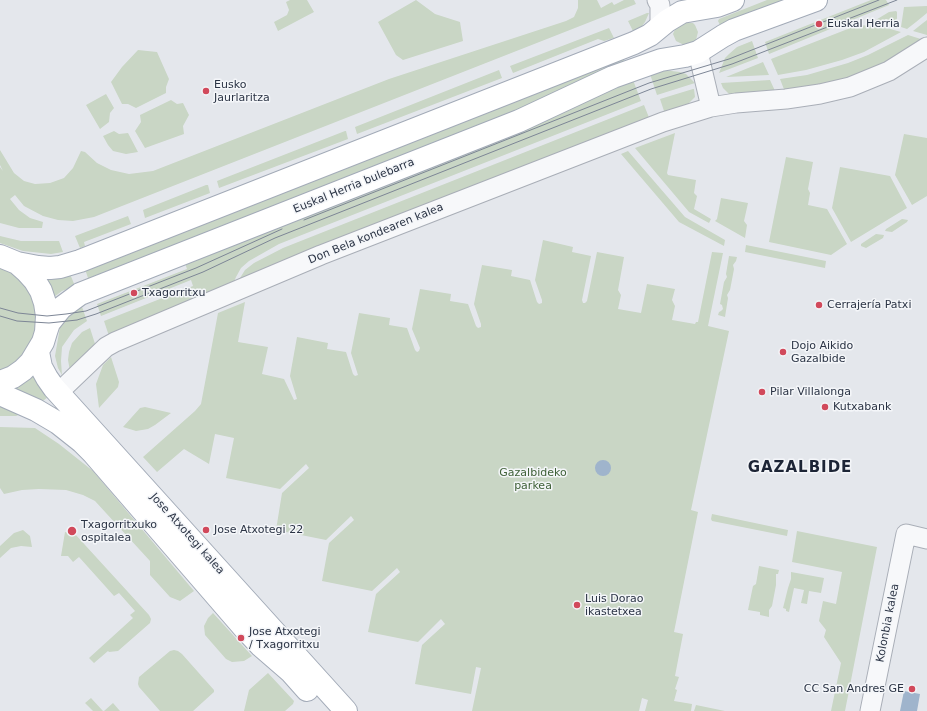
<!DOCTYPE html>
<html>
<head>
<meta charset="utf-8">
<style>
  body { margin:0 }
  canvas { display:block; background:#e4e7ec }
</style>
</head>
<body>
<canvas width="927" height="711"></canvas>
<script>
const context = document.querySelector('canvas').getContext('2d');
context.lineJoin = 'round';
function fill(path, color) { context.fillStyle = color; context.fill(path, 'evenodd'); }
const poly = rows => new Path2D(rows.map(r => 'M' + r).join(''));
function stroke(path, color, width, dash) { context.strokeStyle = color; context.lineWidth = width; context.lineCap = dash ? 'butt' : 'round'; context.setLineDash(dash || []); context.stroke(path); }
function drawText(font, color, halo, rows, align = 'center') {
  context.font = font + ' "DejaVu Sans",sans-serif'; context.lineWidth = 3; context.setLineDash([]); context.textBaseline = 'middle'; context.strokeStyle = halo; context.fillStyle = color; for (const [text, x, y, turn = 0] of rows) {
    context.save(); context.translate(x, y); context.rotate((+turn || 0) * Math.PI / 180); context.textAlign = isNaN(turn) ? turn : align; if (halo) context.strokeText(text, 0, 0); context.fillText(text, 0, 0); context.restore();
  }
}
const green = poly([
  [290,0,307,0,314,12,278,31,274,22,287,15,289,10,286,2],
  [416,0,435,14,460,22,463,41,403,60,396,55,378,22],
  [578,0,597,0,601,8,612,2,614,5,624,0,634,0,636,4,94,217,73,221,58,220,43,216,24,206,15,195,10,199,19,210,30,218,43,222,42,228,19,228,0,223,0,167,3,171,0,165,0,150,14,173,24,181,35,184,50,183,64,178,73,168,81,151,85,152,97,163,111,170,129,174,153,171,389,79,566,21,574,17,578,8],
  [767,0,788,0,720,25,718,21,719,19],
  [871,0,886,0,889,5,769,54,765,42],
  [927,6,927,13,916,22,907,29,901,27,904,7],
  [896,11,897,12,897,18,895,25,874,21,889,12],
  [647,13,649,13,645,22,642,26,633,31,628,21],
  [927,20,927,35,913,31,923,23],
  [685,23,693,23,695,25,698,32,696,40,693,43,684,45,676,41,673,34,676,27],
  [858,25,883,27,901,32,864,52,842,60,806,70,778,75,771,59],
  [609,28,614,38,604,41,598,39,513,73,510,66],
  [908,35,924,40,891,61,844,81,785,92,780,79,807,75,848,63,868,55],
  [752,41,758,58,719,73,725,58,729,54,737,47],
  [138,50,157,52,169,79,166,87,166,93,136,108,128,104,122,104,111,82,122,67],
  [623,57,625,63,527,108,89,281,85,269],
  [763,62,769,75,726,77],
  [499,70,502,78,357,134,355,127],
  [663,70,680,72,686,74,695,83,657,95,650,74],
  [633,80,641,101,279,244,249,261,241,268,236,277,233,284,110,339,104,321,193,286,191,280,101,316,97,304,187,269,185,263,573,106],
  [770,80,776,93,731,96,723,88,721,83],
  [693,89,694,89,695,97,687,105,665,114,660,99],
  [106,94,114,108,110,113,109,122,100,129,86,105],
  [171,100,177,104,183,103,189,115,183,126,184,134,145,148,135,131,141,122,140,115],
  [644,105,650,120,241,280,240,278,245,270,254,263,283,248],
  [114,131,119,134,128,133,138,152,126,154,113,151,108,145,103,136],
  [345,131,346,131,348,139,219,188,217,181],
  [675,133,667,173,668,175,696,180,694,193,697,196,694,209,711,219,709,223,689,212,635,148],
  [904,134,927,138,927,196,912,205,895,175],
  [628,151,685,217,725,240,724,246,679,222,621,154],
  [786,157,813,162,808,189,810,193,808,205,827,209,847,244,831,255,769,242],
  [840,167,890,176,907,208,851,242,832,208],
  [206,185,208,185,210,193,145,218,143,210],
  [721,198,748,203,744,221,747,225,745,238,715,221,717,219],
  [128,216,131,224,84,242,85,246,80,248,75,236],
  [902,219,908,220,907,222,892,232,885,231,886,229],
  [876,234,884,235,883,238,866,248,861,246,861,244],
  [0,236,21,241,59,241,63,252,51,254,23,251,0,243],
  [543,240,573,247,572,252,591,256,582,300,583,303,585,303,587,301,597,252,624,257,618,290,621,295,618,309,641,313,647,284,675,289,672,300,675,306,672,320,695,324,696,322,698,322,712,252,723,253,708,326,729,331,691,510,698,512,674,632,683,634,675,676,679,677,675,689,677,690,674,701,692,704,691,711,645,711,648,700,642,698,639,711,472,711,481,668,476,667,471,694,415,684,422,645,445,624,441,619,418,642,368,632,376,594,400,572,397,568,372,591,322,581,329,543,354,520,351,516,326,540,276,530,282,493,309,468,306,464,280,489,226,478,234,438,215,434,209,464,184,449,157,472,143,457,195,411,201,404,218,313,245,302,238,342,268,347,262,374,284,379,294,400,297,399,290,376,297,337,328,343,327,349,346,352,353,374,355,376,358,375,351,353,359,313,390,318,389,325,407,328,415,350,417,352,419,351,420,348,412,329,420,289,451,294,450,301,468,304,476,326,478,328,481,327,481,324,474,304,482,265,512,270,511,276,530,280,537,302,539,304,542,303,542,300,535,280],
  [746,245,826,261,825,268,745,252],
  [729,256,737,257,736,261,733,265,734,269,730,290,727,295,728,298,725,317,718,315,719,312,721,311,723,309,722,305,720,304,724,282,727,277,726,274],
  [0,266,18,277,32,294,37,313,34,339,20,359,0,372],
  [70,274,75,286,62,291,54,297,45,277],
  [81,304,87,321,74,330,62,347,61,361,62,375,58,368,55,356,60,327,66,317],
  [90,328,96,347,70,371,68,360,69,352,72,343,82,332],
  [111,357,119,382,118,387,99,408,96,384,103,365],
  [34,375,48,397,39,404,9,392],
  [0,405,23,413,16,416,0,416],
  [145,407,171,413,155,425,148,429,136,431,123,427,140,408],
  [0,427,35,428,59,444,93,471,194,591,180,601,170,597,150,575,150,561,95,501,83,495,66,490,39,489,22,490,4,494,0,488],
  [712,514,788,530,787,536,712,521,711,519],
  [23,530,30,536,32,547,21,546,11,548,0,558,0,546,14,533],
  [797,531,877,547,845,711,831,711,841,663,824,637,826,630,819,621,823,601,836,604,842,572,792,562],
  [65,532,75,534,149,615,151,619,150,623,118,651,109,652,108,651,94,663,89,658,133,618,130,615,135,611,119,593,114,596,79,557,73,562,68,556,61,556],
  [759,566,779,570,778,574,776,574,776,585,772,606,769,610,769,617,760,615,760,612,748,610,753,586,756,584],
  [791,572,824,578,821,593,809,591,807,604,801,603,804,590,794,588,789,612,786,611,786,609,783,608,788,588,791,579],
  [213,613,252,656,244,661,232,662,226,659,205,635,204,626,208,618],
  [174,650,178,651,182,654,214,690,214,692,193,711,160,711,139,687,138,684,139,677,170,651],
  [268,673,294,701,293,704,285,711,244,711,249,690],
  [91,698,103,711,93,711,85,703],
  [113,703,120,711,104,711],
  [696,705,725,711,694,711]
]);
const water = poly([
  '595 468a8 8 0 1 1 16 0a8 8 0 1 1-16 0Z',
  [904,691,920,694,917,711,900,711]
]);
const minor = poly([
  [657,0,660,5,660,26],
  [698,52,711,107],
  [59,392,106,347,115,342,321,255,663,122,711,107,736,103,786,99,820,94,850,87,889,71,927,47],
  [870,711,906,534,927,539]
]);
const major = poly([
  [0,256,17,263,26,271,35,281,41,291,45,303,47,316,46,332,43,342,31,362,23,370,13,377,0,382],
  [17,263,38,267,50,268,60,267,80,261,634,43,650,35,667,21,682,12,717,6,733,0],
  [46,332,49,323,61,308,80,294,519,121,613,77,661,60,685,56,698,52,723,36,734,30,816,0],
  [38,352,41,367,47,378,54,388,346,711],
  [0,394,36,410,58,423,82,442,93,453,245,629,261,646,291,672,307,690]
]);
const tram = poly([
  [304,220,649,83,729,59,879,0],
  [0,308,18,313,47,316,66,314,86,311,196,268,282,229],
  [0,316,17,321,49,323,77,320,96,314,203,272,275,238,651,89,732,64,897,0]
]);
const markers = [
  [819,24,4,"#d1495b"],
  [206,91,4,"#d1495b"],
  [134,293,4,"#d1495b"],
  [819,305,4,"#d1495b"],
  [783,352,4,"#d1495b"],
  [762,392,4,"#d1495b"],
  [825,407,4,"#d1495b"],
  [206,530,4,"#d1495b"],
  [72,531,5,"#d1495b"],
  [577,605,4,"#d1495b"],
  [241,638,4,"#d1495b"],
  [912,689,4,"#d1495b"]
];
const poiNames = [
  ["Euskal Herria",827,24],
  ["Eusko",214,85],
  ["Jaurlaritza",214,98],
  ["Txagorritxu",142,293],
  ["Cerrajería Patxi",827,305],
  ["Dojo Aikido",791,346],
  ["Gazalbide",791,359],
  ["Pilar Villalonga",770,392],
  ["Kutxabank",833,407],
  ["Txagorritxuko",81,525],
  ["ospitalea",81,538],
  ["Jose Atxotegi 22",214,530],
  ["Luis Dorao",585,599],
  ["ikastetxea",585,612],
  ["Jose Atxotegi",249,632],
  ["/ Txagorritxu",249,645],
  ["CC San Andres GE",904,689,"right"]
];
const streetNames = [
  ["Euskal Herria bulebarra",354,186,-22],
  ["Don Bela kondearen kalea",376,234,-22],
  ["Jose Atxotegi kalea",187,534,48],
  ["Kolonbia kalea",888,623,-79]
];
const parkNames = [
  ["Gazalbideko",533,473],
  ["parkea",533,486]
];
const districtNames = [
  ["GAZALBIDE",800,468]
];
fill(green, '#c9d6c5');
fill(water, '#9fb4cc');
stroke(minor, '#a9aeb7', 21);
stroke(major, '#a3abb8', 24);
stroke(minor, '#f7f8fa', 19);
stroke(major, '#fff', 22);
stroke(tram, '#7d8696', 1);
for (const [x, y, r, color] of markers) { const dot = new Path2D(); dot.arc(x, y, r, 0, 2 * Math.PI); context.fillStyle = color; context.fill(dot); stroke(dot, '#f4f6f9', 1.5); }
drawText('11px', '#2b3445', '#f4f6f9', poiNames, 'left');
drawText('11px', '#2b3445', '#f4f6f9', streetNames);
drawText('11px', '#3f6138', '#f4f6f9', parkNames);
context.letterSpacing = '1px';
drawText('bold 15px', '#1d2536', '#f4f6f9', districtNames);
context.letterSpacing = '0px';
</script>
</body>
</html>
